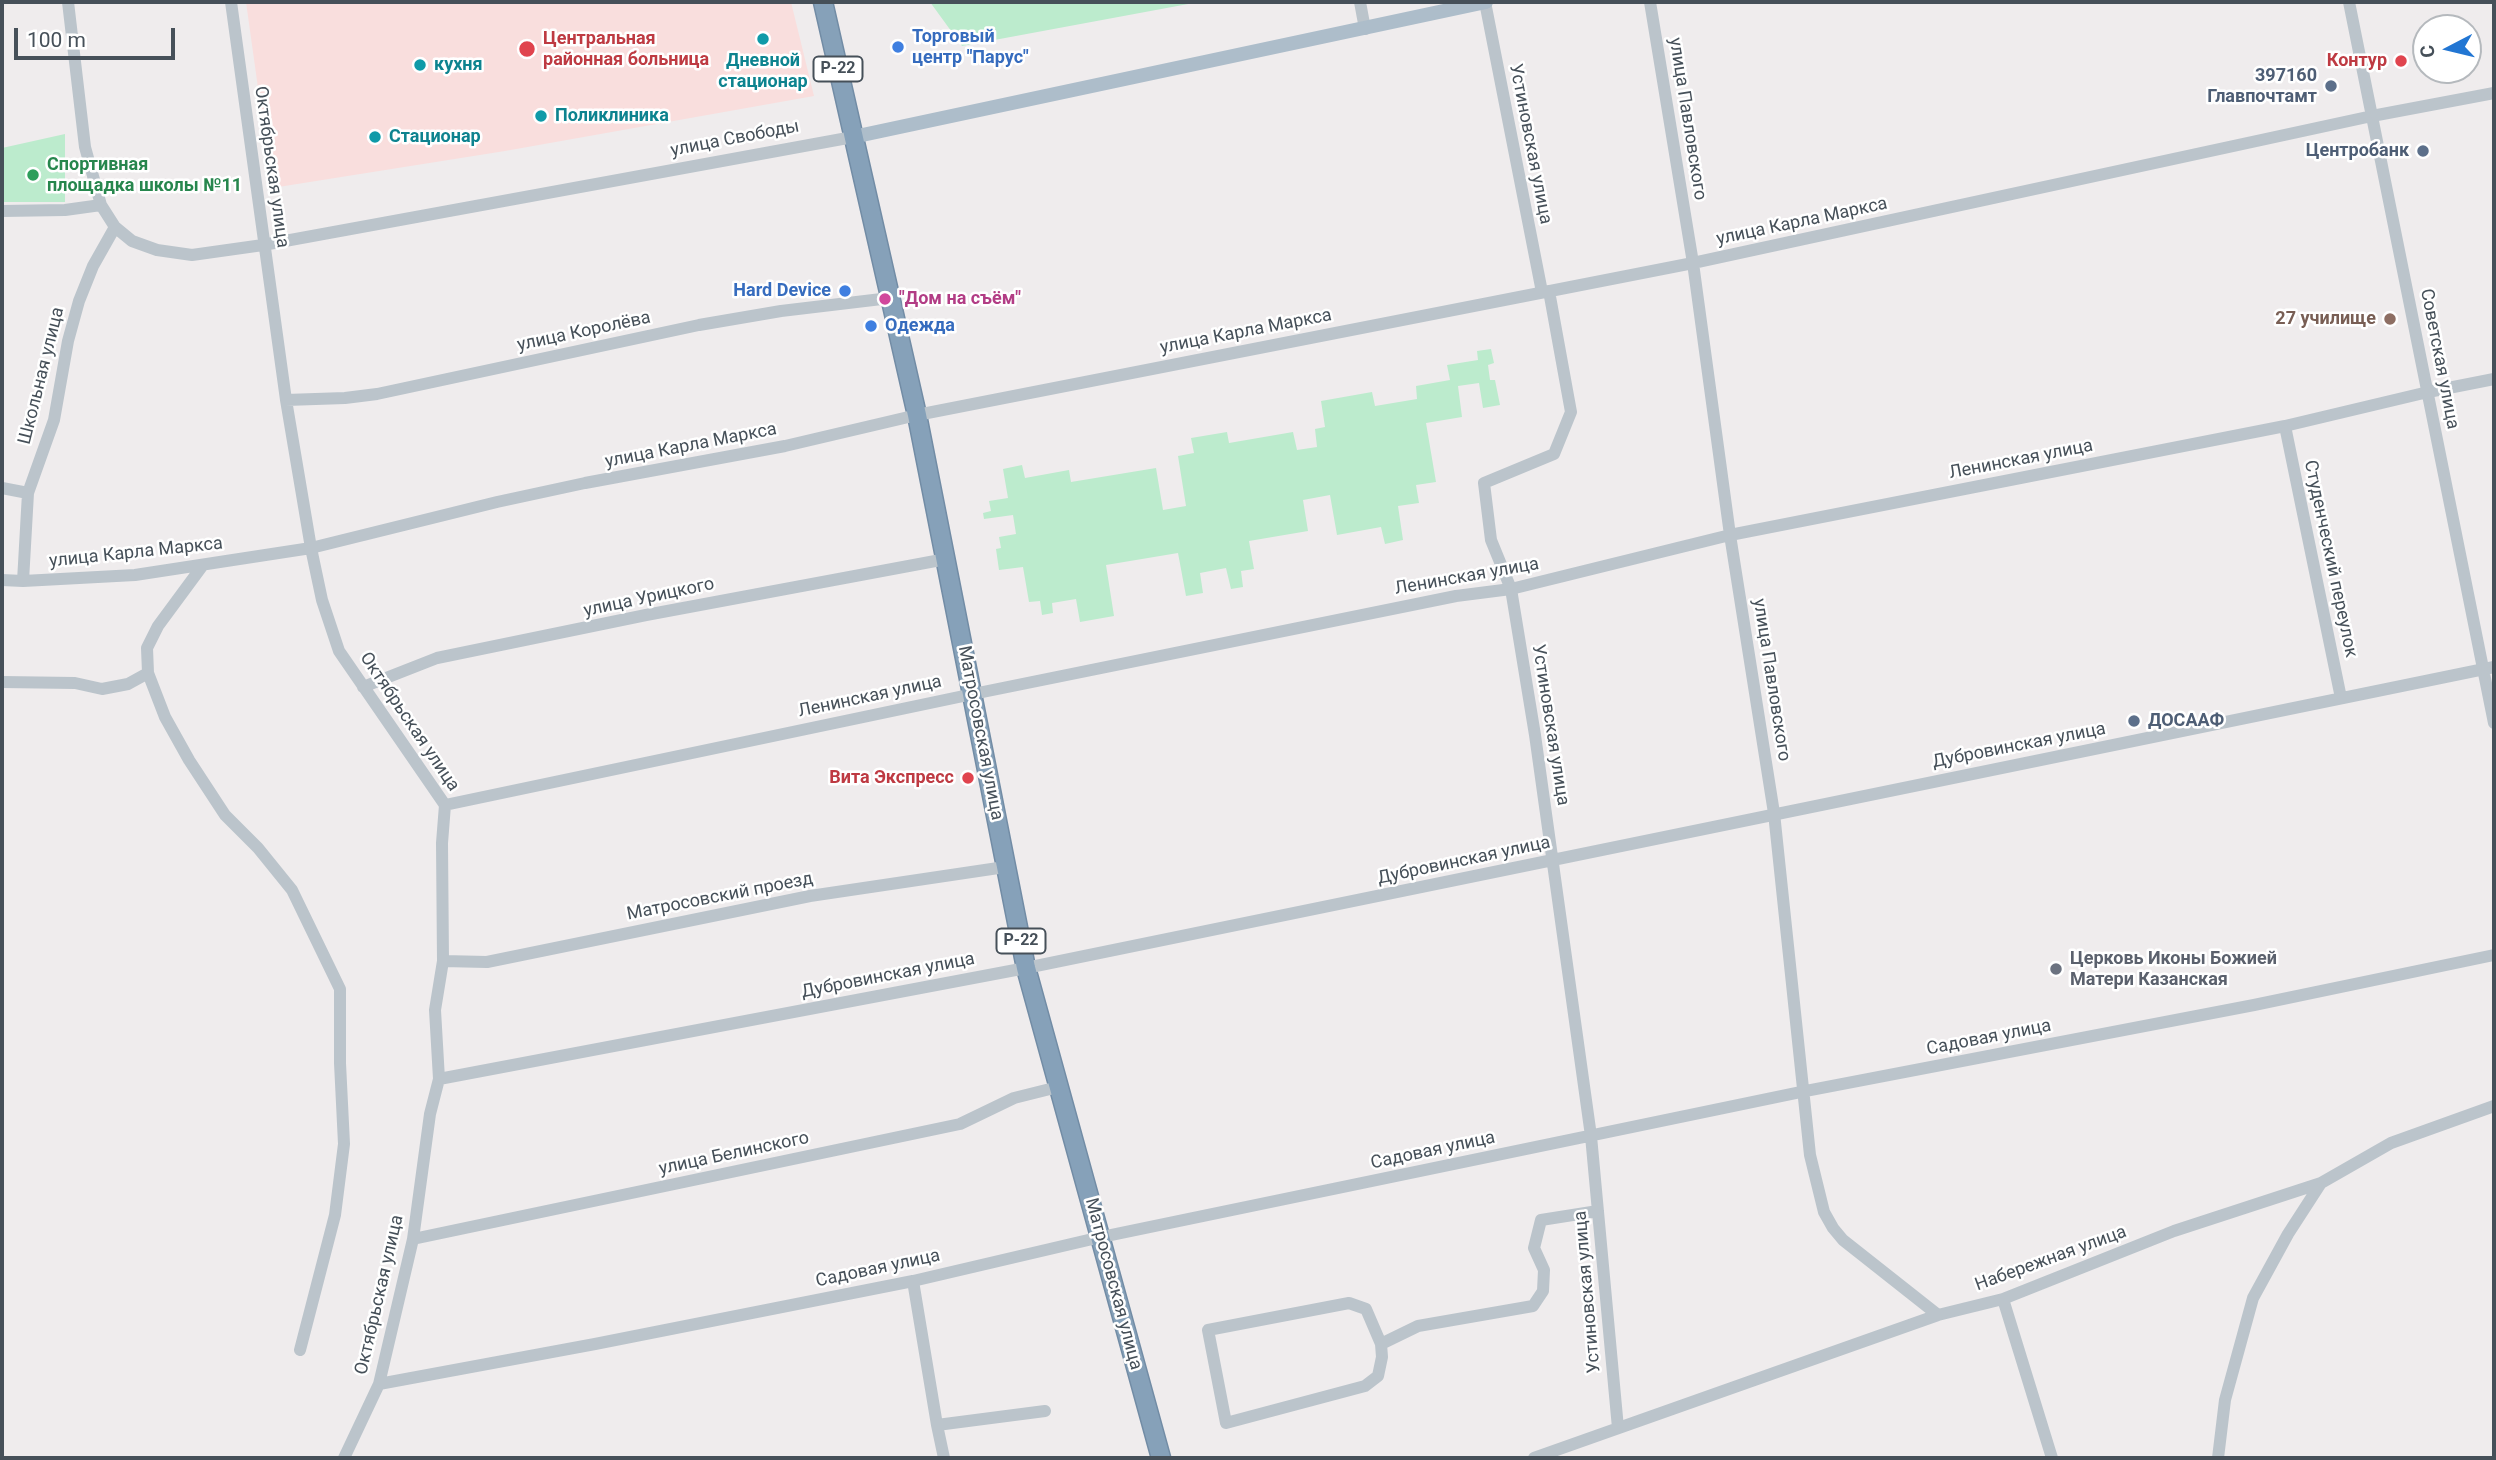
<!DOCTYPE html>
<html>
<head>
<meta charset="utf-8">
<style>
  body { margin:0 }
  #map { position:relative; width:2496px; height:1460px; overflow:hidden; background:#efeced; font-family:Roboto,sans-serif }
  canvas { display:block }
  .frame { position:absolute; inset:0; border:4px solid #465059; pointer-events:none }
  .north { position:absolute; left:2412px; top:14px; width:70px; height:70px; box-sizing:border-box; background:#fff; border:2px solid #b5b9bd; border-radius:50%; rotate:263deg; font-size:19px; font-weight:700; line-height:28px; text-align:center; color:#465059 }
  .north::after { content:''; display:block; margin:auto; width:24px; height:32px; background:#2276d3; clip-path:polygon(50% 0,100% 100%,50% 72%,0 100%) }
  .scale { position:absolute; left:14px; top:28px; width:161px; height:32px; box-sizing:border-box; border:4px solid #465059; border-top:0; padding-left:9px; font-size:21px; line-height:24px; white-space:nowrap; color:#465059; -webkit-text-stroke:5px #fff; paint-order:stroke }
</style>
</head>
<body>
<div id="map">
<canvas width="2496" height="1460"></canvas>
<div class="frame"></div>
<div class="north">С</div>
<div class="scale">100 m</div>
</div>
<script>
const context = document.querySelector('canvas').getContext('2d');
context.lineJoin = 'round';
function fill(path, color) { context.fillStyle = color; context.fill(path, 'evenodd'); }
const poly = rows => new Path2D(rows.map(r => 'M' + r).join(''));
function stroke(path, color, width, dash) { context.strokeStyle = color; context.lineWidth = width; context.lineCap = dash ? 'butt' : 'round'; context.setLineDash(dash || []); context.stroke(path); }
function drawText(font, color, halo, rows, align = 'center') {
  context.font = font + ' Roboto,sans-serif'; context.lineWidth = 5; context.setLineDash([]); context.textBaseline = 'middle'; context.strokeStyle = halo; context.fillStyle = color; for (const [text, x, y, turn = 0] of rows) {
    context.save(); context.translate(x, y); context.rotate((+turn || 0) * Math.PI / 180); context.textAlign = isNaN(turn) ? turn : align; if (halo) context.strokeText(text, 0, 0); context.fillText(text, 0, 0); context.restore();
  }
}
const medical = poly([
  [246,2,791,2,814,96,505,151,272,188]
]);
const green = poly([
  [930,2,1199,2,962,46],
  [65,134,65,202,2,202,2,148],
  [1491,349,1494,363,1488,365,1490,380,1495,380,1500,405,1483,408,1479,383,1458,386,1462,417,1426,423,1436,482,1416,485,1419,503,1398,506,1403,540,1385,544,1381,527,1337,535,1330,495,1303,500,1308,531,1249,541,1254,569,1241,571,1243,587,1231,589,1226,568,1200,573,1203,593,1186,596,1178,553,1106,565,1114,616,1080,622,1076,599,1052,603,1053,613,1042,615,1040,601,1029,602,1023,567,999,570,996,549,1001,548,999,537,1016,534,1013,515,984,519,983,513,991,511,989,501,1008,498,1003,469,1022,465,1025,478,1069,470,1071,482,1156,468,1163,510,1186,506,1178,456,1194,453,1191,438,1227,432,1229,443,1293,432,1297,450,1317,447,1315,429,1325,427,1321,401,1372,392,1375,406,1417,399,1416,386,1450,380,1447,365,1478,360,1477,351]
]);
const minor = poly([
  [68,2,85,147,101,205,115,227,132,241,157,250,192,255,263,245,853,137],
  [231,2,286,400,311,548,322,600,339,651,445,805,442,843,443,961,435,1010,439,1079,430,1114,413,1239,379,1384,344,1458],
  [1360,2,1365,29],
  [1485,2,1542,292],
  [1650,2,1693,263,1730,535,1774,813,1810,1155,1824,1212,1833,1228,1843,1240,1938,1315],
  [2349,2,2494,723],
  [2,211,65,210,101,205],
  [1549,291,1571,412,1554,454,1484,483,1491,540,1511,589,1535,735,1591,1136,1618,1428],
  [286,400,345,398,377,394,699,325,781,311,890,298],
  [2285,426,2341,698],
  [2,488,28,493],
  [203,565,158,626,147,648,148,673,165,717,189,760,225,815,258,848,292,890,340,989,340,1063,344,1144,335,1215,300,1350],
  [2,580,23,581,135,575,311,548,497,502,585,483,785,446,917,415,1693,263,2372,116,2494,93],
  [23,581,28,493,54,420,68,341,79,301,93,266,115,227],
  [2,682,75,683,102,689,128,684,148,673],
  [363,687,437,658,646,615,946,559],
  [445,805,973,694,1456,596,1511,589,1730,535,2285,426,2428,392,2494,379],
  [443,961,487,962,810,896,1005,867],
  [439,1079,1026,968,2494,667],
  [413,1239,960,1124,1014,1098,1058,1087],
  [913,1281,937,1425,944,1458],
  [2003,1299,2052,1458],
  [1349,1303,1366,1309,1381,1344,1382,1357,1378,1376,1365,1386,1226,1423,1208,1330,1349,1303],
  [1381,1344,1418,1326,1533,1306,1543,1291,1544,1270,1534,1248,1541,1220,1598,1211],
  [379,1384,595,1344,913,1281,1101,1237,1805,1091,2254,1005,2494,955],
  [937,1425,1045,1411],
  [1534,1458,1938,1315,2003,1299,2174,1231,2321,1183,2391,1143,2494,1106],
  [2218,1458,2225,1400,2253,1298,2288,1234,2321,1183]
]);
const major = poly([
  [853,137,1486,2]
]);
const highway = poly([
  [823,2,917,415,1026,968,1161,1458]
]);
const markers = [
  [763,39,7,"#0f9aa8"],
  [898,47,7,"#3f7fe0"],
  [527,49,9,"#e0444e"],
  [2401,61,7,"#e0444e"],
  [420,65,7,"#0f9aa8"],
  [2331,86,7,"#5c6f8a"],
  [541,116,7,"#0f9aa8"],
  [375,137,7,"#0f9aa8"],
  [2423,151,7,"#5c6f8a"],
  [33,175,7,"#2e9e5b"],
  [845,291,7,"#3f7fe0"],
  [885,299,7,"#d1479c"],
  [2390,319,7,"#8d6e63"],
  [871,326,7,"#3f7fe0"],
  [2134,721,7,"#5c6f8a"],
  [968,778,7,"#e0444e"],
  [2056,969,7,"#6b7280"]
];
const shields = [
  [838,69,49],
  [1021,941,49]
];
const shieldNames = [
  ["Р-22",838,69],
  ["Р-22",1021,941]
];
const shopNames = [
  ["Торговый",912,37],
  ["центр \"Парус\"",912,58],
  ["Hard Device",831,291,"right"],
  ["Одежда",885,326]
];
const healthNames = [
  ["Центральная",543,39,"left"],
  ["районная больница",543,60,"left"],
  ["Контур",2387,61],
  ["Вита Экспресс",954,778]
];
const cultureNames = [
  ["Дневной",763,61,"center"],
  ["стационар",763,82,"center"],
  ["кухня",434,65],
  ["Поликлиника",555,116],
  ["Стационар",389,137]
];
const serviceNames = [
  ["397160",2317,76],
  ["Главпочтамт",2317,97],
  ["Центробанк",2409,151],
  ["ДОСААФ",2148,721,"left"]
];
const streetNames = [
  ["улица Павловского",1687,119,81],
  ["улица Свободы",735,139,-11],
  ["Устиновская улица",1530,144,79],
  ["Октябрьская улица",271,167,82],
  ["улица Карла Маркса",1802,222,-12],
  ["улица Королёва",584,332,-12],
  ["улица Карла Маркса",1246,332,-11],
  ["Советская улица",2439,359,79],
  ["Школьная улица",42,376,-76],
  ["улица Карла Маркса",691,446,-11],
  ["Ленинская улица",2021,460,-11],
  ["улица Карла Маркса",136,553,-6],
  ["Студенческий переулок",2330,559,78],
  ["Ленинская улица",1467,577,-10],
  ["улица Урицкого",649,598,-12],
  ["улица Павловского",1771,680,81],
  ["Ленинская улица",870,697,-12],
  ["Октябрьская улица",409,722,56],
  ["Устиновская улица",1550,725,81],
  ["Матросовская улица",980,733,79],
  ["Дубровинская улица",2019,746,-11],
  ["Дубровинская улица",1464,861,-12],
  ["Матросовский проезд",720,897,-11],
  ["Дубровинская улица",888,976,-11],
  ["Садовая улица",1989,1038,-11],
  ["Садовая улица",1433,1151,-12],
  ["улица Белинского",734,1154,-12],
  ["Набережная улица",2051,1259,-20],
  ["Садовая улица",878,1269,-12],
  ["Матросовская улица",1113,1284,75],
  ["Устиновская улица",1588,1292,-95],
  ["Октябрьская улица",380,1295,-77]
];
const leisureNames = [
  ["Спортивная",47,165],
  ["площадка школы №11",47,186]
];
const hotelNames = [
  ["\"Дом на съём\"",899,299]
];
const educationNames = [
  ["27 училище",2376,319]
];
const worshipNames = [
  ["Церковь Иконы Божией",2070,959],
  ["Матери Казанская",2070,980]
];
fill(medical, '#f9dedd');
fill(green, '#bcebcd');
stroke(highway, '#728ca5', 21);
stroke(minor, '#bbc4cb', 12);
stroke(major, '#adbdca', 14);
stroke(highway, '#86a1b9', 18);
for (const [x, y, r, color] of markers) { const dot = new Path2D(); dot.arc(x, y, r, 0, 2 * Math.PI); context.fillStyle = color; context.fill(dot); stroke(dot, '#fff', 2.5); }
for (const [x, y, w] of shields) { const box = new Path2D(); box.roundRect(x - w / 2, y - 12.5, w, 25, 5); context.fillStyle = '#fff'; context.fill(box); stroke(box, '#465059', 2); }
drawText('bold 16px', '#465059', null, shieldNames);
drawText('bold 18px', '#366cbe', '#fff', shopNames, 'left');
drawText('bold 18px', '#be3a42', '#fff', healthNames, 'right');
drawText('bold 18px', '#0d838f', '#fff', cultureNames, 'left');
drawText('bold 18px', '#4e5e75', '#fff', serviceNames, 'right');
drawText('18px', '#465059', '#fff', streetNames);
drawText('bold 18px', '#27864d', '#fff', leisureNames, 'left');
drawText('bold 18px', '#b23c85', '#fff', hotelNames, 'left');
drawText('bold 18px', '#785e54', '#fff', educationNames, 'right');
drawText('bold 18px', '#5b616d', '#fff', worshipNames, 'left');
</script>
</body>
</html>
